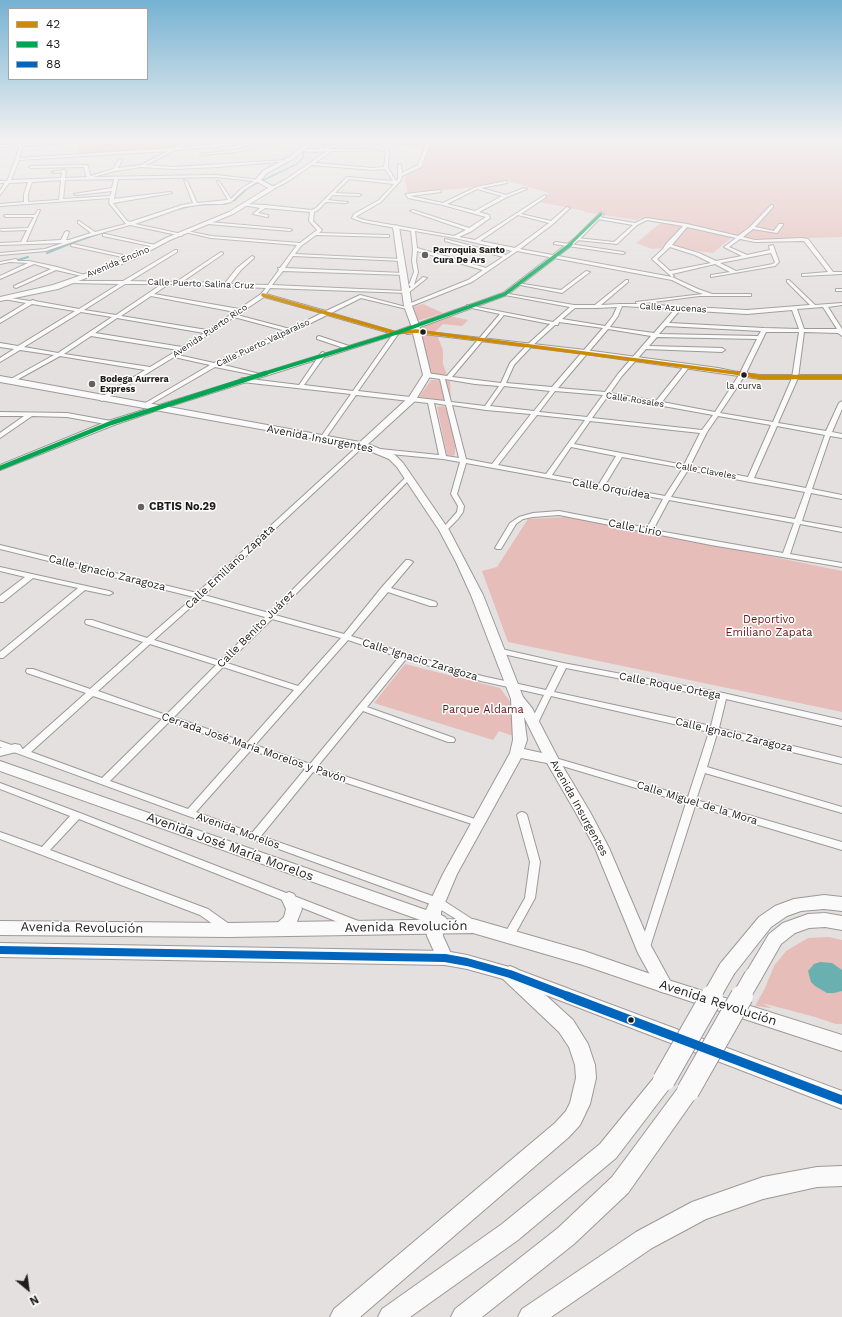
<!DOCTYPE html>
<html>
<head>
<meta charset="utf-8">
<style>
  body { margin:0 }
  #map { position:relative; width:842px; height:1317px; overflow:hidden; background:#e4e0df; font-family:"Work Sans",sans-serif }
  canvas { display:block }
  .legend { position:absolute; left:8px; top:8px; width:140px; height:72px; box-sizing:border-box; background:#fff; border:1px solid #a5a5a4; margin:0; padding:5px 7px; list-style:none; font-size:12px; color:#1f1d1c }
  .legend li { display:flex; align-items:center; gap:8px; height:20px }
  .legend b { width:20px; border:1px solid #a5a5a4 }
  .north { position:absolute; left:8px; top:1269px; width:40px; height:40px; -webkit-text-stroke:3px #fff; paint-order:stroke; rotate:151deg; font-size:11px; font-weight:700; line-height:16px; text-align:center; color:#1f1d1c }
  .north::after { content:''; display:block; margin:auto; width:14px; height:18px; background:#1f1d1c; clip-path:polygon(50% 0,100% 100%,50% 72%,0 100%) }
</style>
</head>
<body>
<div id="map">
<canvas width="842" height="1317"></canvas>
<ul class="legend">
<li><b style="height:5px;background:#cc8b06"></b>42</li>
<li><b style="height:5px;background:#00a651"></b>43</li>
<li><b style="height:5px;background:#0065bd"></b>88</li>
</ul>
<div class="north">N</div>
</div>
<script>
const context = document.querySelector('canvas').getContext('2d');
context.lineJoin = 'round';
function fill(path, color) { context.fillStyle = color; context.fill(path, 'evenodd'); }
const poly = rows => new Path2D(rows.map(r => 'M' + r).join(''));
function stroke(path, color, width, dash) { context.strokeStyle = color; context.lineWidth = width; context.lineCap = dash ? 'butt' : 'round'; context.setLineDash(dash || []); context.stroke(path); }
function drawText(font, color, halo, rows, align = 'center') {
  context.font = font + ' "Work Sans",sans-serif'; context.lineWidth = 3; context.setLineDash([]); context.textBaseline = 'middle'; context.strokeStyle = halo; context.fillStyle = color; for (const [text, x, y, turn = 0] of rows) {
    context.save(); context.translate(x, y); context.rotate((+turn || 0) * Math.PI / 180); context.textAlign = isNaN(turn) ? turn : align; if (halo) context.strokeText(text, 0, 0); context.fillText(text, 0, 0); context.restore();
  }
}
const green = poly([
  [30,141,197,141,176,149,77,155,81,142,28,144],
  [327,141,842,141,842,237,777,239,766,241,735,235,713,253,674,247,652,249,636,243,663,221,642,218,637,220,584,212,585,211,539,202,549,193,508,181,474,187,408,194,405,180,406,172,425,164,424,162,428,151,423,149,394,144,371,144,326,147,319,145],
  [423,304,443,313,417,321,417,317,413,313,411,307],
  [449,316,468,320,462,326,443,324,435,332,420,330,418,328],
  [417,334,437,335,443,350,443,364,447,375,431,374],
  [431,380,450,381,451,401,419,397],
  [443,406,449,409,455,445,455,454,453,456,447,455,437,407],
  [566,517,648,531,842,571,842,712,508,642,482,571,497,567,528,519],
  [405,664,500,688,511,703,514,721,513,736,499,731,493,740,374,703],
  [829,937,842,940,842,1024,836,1024,815,1017,762,1003,772,1008,755,1006,765,988,774,966,786,951,808,938]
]);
const water = poly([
  [820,962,832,963,842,970,842,991,834,993,827,993,815,986,811,982,808,971,814,964]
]);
const streamFar1 = poly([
  [174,210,196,205,225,204,235,200,249,187,297,164,303,158,304,151,314,141],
  [113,229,133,224],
  [67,245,104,232]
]);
const stream = poly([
  [47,253,69,244],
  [18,260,28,257]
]);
const minor = poly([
  [76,141,96,141,23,146,19,158,173,148,183,143,155,143,156,141,192,141,180,148,244,141,234,145,175,150,146,165,174,167,286,160,288,161,219,167,174,169,141,167,115,171,93,177,216,175,260,180,244,190,231,202,222,204,205,204,184,207,135,224,182,234,182,236,130,225,87,237,46,251,0,255,0,253,45,249,63,243,0,245,0,243,21,242,27,230,2,231,0,230,0,229,28,228,34,217,6,217,4,216,5,215,35,215,38,210,40,210,26,242,61,240,65,232,67,231,69,232,66,240,69,240,91,233,78,223,78,221,79,221,95,232,126,224,109,203,110,198,0,206,0,204,24,202,24,194,28,182,9,183,0,195,0,191,5,183,0,183,0,181,7,181,8,179,20,146,0,147,0,145,76,141],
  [168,151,141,165,118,168,122,160,119,159,113,169,91,176,90,175,88,166,86,165,31,166,29,167,31,168,84,167,86,176,88,177,65,178,66,171,64,170,52,172,54,173,62,172,61,178,11,180,19,160,168,151],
  [216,177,254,181,242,188,231,199,219,181,217,181,228,200,197,203,187,181,184,180,193,203,182,205,130,222,127,221,113,203,172,193,170,192,114,199,118,179,216,177],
  [114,179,112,188,74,194,76,195,112,191,110,196,63,199,65,180,114,179],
  [61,180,59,200,28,202,28,194,32,182,61,180],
  [279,141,286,141,235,152,202,155,200,154,235,150,279,141],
  [349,141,369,142,389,150,388,168,396,181,398,179,398,164,401,165,402,173,418,165,427,141,431,141,421,167,402,176,401,180,381,202,357,216,356,217,364,220,454,236,466,230,410,211,413,210,469,228,486,217,443,205,408,198,406,194,440,190,441,192,410,196,443,203,476,187,506,181,507,183,481,188,506,195,524,188,527,189,507,197,479,212,489,215,490,218,472,231,459,237,475,240,545,195,546,197,521,214,551,221,567,207,570,208,553,224,520,249,672,277,652,259,663,249,666,244,683,226,647,220,637,225,617,244,577,240,575,239,577,238,614,242,633,225,598,219,597,218,599,217,635,223,646,218,687,224,738,236,750,227,771,205,773,205,773,207,755,227,774,231,779,224,783,224,783,225,777,233,753,229,743,237,755,240,802,238,808,239,833,272,842,272,842,274,802,276,802,274,804,274,828,272,804,241,755,242,740,239,729,247,747,255,770,250,769,246,773,245,779,262,775,266,711,277,711,275,730,272,715,264,672,274,674,276,672,277,698,289,712,294,751,294,751,296,699,296,638,304,747,310,810,305,787,282,787,280,789,280,815,305,842,303,842,305,828,307,842,329,842,336,838,333,804,332,798,378,778,423,826,431,839,403,842,401,842,409,832,432,842,434,842,438,830,436,812,489,842,495,842,499,811,493,802,521,842,528,842,532,800,524,790,554,842,563,842,567,711,545,559,515,533,517,523,519,516,524,501,549,497,549,495,548,510,523,519,517,533,513,559,511,647,528,663,499,602,488,600,489,597,487,466,463,457,494,464,506,463,512,458,519,446,531,442,531,441,530,442,529,457,512,458,506,451,494,460,462,443,459,380,453,377,451,380,449,439,455,428,403,356,395,325,439,323,440,320,438,351,394,242,382,239,380,242,378,299,385,321,353,323,352,326,354,304,385,353,391,393,334,327,315,293,332,220,364,260,374,260,376,215,367,144,408,142,407,142,405,210,365,174,357,102,401,100,400,100,398,145,370,60,356,13,382,9,382,9,380,54,355,20,350,0,362,0,358,14,349,0,347,0,343,18,346,75,311,32,304,0,323,0,319,26,303,4,299,4,297,30,301,33,300,35,301,79,309,119,284,69,283,67,283,67,281,123,281,175,250,177,250,177,252,130,281,176,282,221,252,223,253,223,254,182,282,225,283,237,268,252,256,254,257,254,258,241,270,230,284,268,285,279,270,278,268,280,268,297,245,211,238,185,232,187,231,211,236,300,243,317,230,309,221,310,212,265,208,258,213,268,215,268,217,267,217,253,214,260,208,243,205,245,204,265,205,312,210,316,208,347,177,393,181,385,169,373,170,312,165,287,182,273,189,270,188,285,180,327,151,315,152,301,151,300,149,319,149,349,141],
  [359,142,368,144,380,149,327,149,349,143,359,142],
  [384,150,386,152,384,167,373,168,315,163,332,151,384,150],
  [349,179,394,184,379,200,354,214,352,218,363,222,411,231,413,249,412,261,414,272,409,285,411,287,405,291,272,285,283,271,406,275,406,273,404,273,285,268,293,256,403,261,403,260,401,259,295,254,301,246,316,235,389,237,389,235,387,235,319,233,322,230,313,221,314,212,318,210,326,202,346,203,348,202,328,200,333,195,359,196,361,195,359,194,335,193,349,179],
  [477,189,502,196,475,211,447,204,477,189],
  [518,215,549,223,515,248,480,241,518,215],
  [687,227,736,238,724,247,742,256,716,261,699,253,672,245,687,227],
  [415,231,455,238,512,251,506,255,445,239,445,241,503,257,486,268,417,248,415,231],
  [670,247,695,255,711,263,670,271,657,259,670,247],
  [417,251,483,270,468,280,406,305,406,307,360,295,326,311,266,294,270,288,408,293,427,278,423,277,414,285,418,272,416,261,417,251],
  [517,251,672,280,694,291,703,294,636,302,636,303,638,304,620,304,601,305,628,282,628,280,626,280,595,305,574,305,503,293,503,294,505,295,570,307,553,322,467,305,467,307,500,314,447,376,427,373,424,375,427,377,440,379,445,401,358,391,399,333,331,313,361,298,411,310,411,308,409,307,472,282,517,251],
  [771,253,775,262,773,264,736,271,720,263,771,253],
  [125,284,162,284,116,315,84,310,125,284],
  [169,284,177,284,266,288,261,294,239,309,154,294,169,284],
  [151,296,235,312,207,330,121,316,151,296],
  [264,297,322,313,290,329,237,315,264,297],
  [622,306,675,309,654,333,610,327,618,316,622,306],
  [617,307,613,316,605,326,562,319,575,308,596,308,617,307],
  [823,307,837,329,804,329,797,309,823,307],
  [680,310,747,314,792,310,799,329,764,328,669,323,680,310],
  [81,312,112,317,58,353,24,347,81,312],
  [504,315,550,324,527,345,510,363,501,383,452,377,504,315],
  [234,317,286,331,214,363,178,355,234,317],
  [117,318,204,333,182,347,95,333,117,318],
  [559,322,603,328,552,387,506,383,514,365,531,347,555,325,558,325,559,322],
  [666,326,761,331,758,336,659,334,666,326],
  [608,329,651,336,618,374,605,392,558,388,608,329],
  [766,332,799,332,792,378,773,422,720,413,745,375,766,332],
  [91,336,178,350,150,367,64,354,91,336],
  [657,337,757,339,739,375,715,412,662,402,690,366,687,364,685,365,656,401,610,393,622,376,646,349,722,352,725,350,722,348,649,346,657,337],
  [445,379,475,384,499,386,485,406,451,402,445,379],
  [504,386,550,391,534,411,490,406,504,386],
  [555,391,603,395,587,417,539,412,555,391],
  [608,396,713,415,702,430,592,418,608,396],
  [434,403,446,405,459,458,446,456,434,403],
  [452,405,486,410,531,414,492,464,466,459,452,405],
  [537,415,585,420,546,474,498,465,537,415],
  [718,416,771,425,748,477,690,466,707,432,718,416],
  [590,421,700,433,684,465,574,444,590,421],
  [777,426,825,435,806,488,754,478,777,426],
  [571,447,616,456,599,484,552,475,571,447],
  [622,457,683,468,665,496,605,485,622,457],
  [688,470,750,482,805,492,795,519,671,497,688,470],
  [669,500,794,523,783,553,653,530,669,500],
  [209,222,290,229,292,230,290,231,208,224,208,222,209,222],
  [105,234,155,245,157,246,155,247,103,236,103,234,105,234],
  [556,242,623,252,625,253,623,254,554,244,554,243,556,242],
  [73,244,132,257,134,258,132,259,71,246,71,245,73,244],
  [16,259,18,261,29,261,57,267,88,276,86,277,56,270,16,288,14,287,14,286,51,269,34,264,0,279,0,276,28,263,10,262,0,264,0,262,16,259],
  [586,271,590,272,562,293,515,284,517,283,561,290,586,271],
  [836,289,842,289,842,291,836,291,836,289],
  [319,336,349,346,350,347,347,349,317,339,317,337,319,336],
  [0,412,67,413,111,421,114,423,111,425,67,417,32,416,0,438,0,433,24,416,0,416,0,412],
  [362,443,365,445,364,446,204,595,269,613,407,476,411,476,411,478,275,615,344,634,382,587,406,560,409,560,413,562,391,588,436,602,437,604,436,606,430,606,388,592,351,636,407,654,482,676,546,690,558,666,494,652,493,650,494,648,497,648,563,663,723,693,842,720,842,726,726,699,719,728,842,758,842,764,717,734,707,767,842,807,842,813,705,773,696,800,842,842,842,850,695,806,650,947,649,950,645,951,641,950,640,947,686,803,549,762,548,760,549,758,552,757,688,797,709,732,551,696,537,725,533,728,529,725,544,695,481,681,406,659,367,707,454,738,455,740,454,742,448,742,363,711,317,767,481,821,483,823,481,825,478,826,475,825,313,772,261,836,441,899,475,921,476,924,475,927,471,928,433,905,251,839,0,747,0,741,23,749,86,693,27,673,26,671,27,669,33,669,90,689,143,642,86,624,85,622,86,620,92,620,147,638,194,597,0,549,0,545,197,593,360,444,362,443],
  [200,599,265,617,220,661,154,640,200,599],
  [272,619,341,638,298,686,227,663,272,619],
  [348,640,399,657,310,764,255,745,348,640],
  [150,644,216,665,166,715,98,691,150,644],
  [223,667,294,690,247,743,174,717,223,667],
  [566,668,718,698,711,726,554,692,566,668],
  [93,696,162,719,102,778,31,752,93,696],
  [169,722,243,747,188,809,110,781,169,722],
  [251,750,305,769,252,833,196,812,251,750],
  [0,567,109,591,113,593,109,595,85,590,3,658,0,658,0,652,78,588,33,578,3,602,0,602,0,596,25,577,0,571,0,567],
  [0,783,80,813,361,922,362,925,361,928,357,929,353,928,79,819,50,850,208,909,232,926,233,929,232,932,228,933,224,932,200,915,0,839,0,832,42,847,70,816,0,789,0,783],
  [522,812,525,813,527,815,540,862,535,898,513,938,509,939,505,938,504,935,525,898,530,862,517,815,519,813,522,812]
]);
const tertiary = poly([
  [601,212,604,214,603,215,579,240,507,295,412,330,585,350,718,368,742,373,760,375,842,375,842,379,760,379,585,354,416,333,407,334,404,332,158,410,114,425,0,470,0,465,108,421,394,332,503,293,575,238,601,212]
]);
const secondary = poly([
  [309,141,315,141,293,159,267,173,261,180,274,187,274,189,233,214,170,240,134,259,109,269,58,289,0,301,0,297,53,285,105,267,130,257,166,238,229,212,268,188,256,181,256,179,263,171,289,157,309,141],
  [396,225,399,227,412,306,419,325,431,375,415,401,368,444,395,455,403,463,449,530,483,595,523,697,532,708,559,760,590,812,609,848,651,946,673,986,671,991,665,993,659,991,638,953,595,848,576,813,547,763,521,758,457,874,441,912,441,915,445,917,448,921,445,925,442,927,443,936,453,958,451,963,445,964,439,963,437,958,427,936,426,922,0,771,0,761,426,910,443,874,510,753,513,740,511,699,471,595,456,562,439,530,397,467,389,459,360,447,0,382,0,376,360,442,409,397,423,375,411,325,404,306,393,227,396,225],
  [524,717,542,753,524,749,527,740,524,717],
  [15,744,20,745,22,748,20,751,0,756,0,748,15,744],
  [289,892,294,894,302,909,296,924,285,933,280,935,275,933,272,929,275,925,284,917,286,909,281,898,284,894,289,892]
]);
const primary = poly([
  [473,919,584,951,665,979,842,1035,842,1051,665,993,583,965,473,933,229,937,0,935,0,921,229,923,473,919],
  [0,943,445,951,467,955,516,969,842,1091,842,1109,507,980,467,969,445,965,0,957,0,943]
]);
const trunk = poly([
  [824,895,842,897,842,911,824,909,801,911,787,916,771,927,734,974,727,977,720,974,718,969,720,964,759,917,775,906,794,899,824,895],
  [825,913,842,916,842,930,825,927,809,928,795,933,781,944,760,981,753,984,746,981,744,976,769,934,783,923,808,914,825,913],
  [510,966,517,969,573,1020,588,1044,595,1065,596,1078,590,1104,580,1125,569,1137,360,1317,330,1317,334,1309,555,1123,566,1111,570,1103,576,1078,575,1065,569,1047,559,1032,503,979,501,974,503,969,510,966],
  [664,1071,671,1074,674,1080,671,1086,616,1158,518,1240,410,1317,378,1317,382,1309,502,1224,600,1144,657,1074,664,1071],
  [688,1082,695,1084,698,1091,695,1098,628,1193,574,1244,482,1317,451,1317,455,1309,558,1228,612,1177,681,1084,688,1082],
  [842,1166,842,1186,817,1187,763,1199,706,1219,652,1248,551,1317,518,1317,522,1309,636,1232,692,1202,763,1177,817,1167,842,1166]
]);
const trunkBridgeFar1 = poly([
  [711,997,727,969],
  [741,997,753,976]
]);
const trunkBridge = poly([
  [664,1080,712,996],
  [688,1091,742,996]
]);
const bus1Far1 = poly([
  [263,295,396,333,416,331,743,374]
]);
const bus1 = poly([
  [737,373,760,377,842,377]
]);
const bus2Far2 = poly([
  [569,245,601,214]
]);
const bus2Far1 = poly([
  [263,374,396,333,505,294,571,244]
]);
const bus2 = poly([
  [0,468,111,423,266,373]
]);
const bus3Far1 = poly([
  [0,950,445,958,467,962,510,974,570,997]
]);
const bus3 = poly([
  [567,996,842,1100]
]);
const markers = [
  [425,255,4,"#646160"],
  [423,332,3.5,"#1f1d1c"],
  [744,375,3.5,"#1f1d1c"],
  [92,384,4,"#646160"],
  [141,507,4,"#646160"],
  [631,1020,3.5,"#1f1d1c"]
];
const farPoinames = [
  ["Parroquia Santo",433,250],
  ["Cura De Ars",433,260],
  ["Bodega Aurrera",100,379],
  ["Express",100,389]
];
const farStreetnames = [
  ["Avenida Encino",118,262,-23],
  ["Calle Puerto Salina Cruz",201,284,2],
  ["Calle Azucenas",673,308,3],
  ["Avenida Puerto Rico",210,331,-34],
  ["Calle Puerto Valparaíso",263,343,-25],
  ["Calle Rosales",635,400,9],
  ["Calle Claveles",706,471,11]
];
const farBusnames = [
  ["la curva",744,386]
];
const streetNames = [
  ["Avenida Insurgentes",320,439,11],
  ["Calle Orquídea",611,489,10],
  ["Calle Lirio",635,528,11],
  ["Calle Emiliano Zapata",230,567,-43],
  ["Calle Ignacio Zaragoza",107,573,14],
  ["Calle Benito Juárez",256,629,-45],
  ["Calle Ignacio Zaragoza",420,660,17],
  ["Calle Roque Ortega",670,686,11],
  ["Calle Ignacio Zaragoza",734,735,13],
  ["Cerrada José María Morelos y Pavón",254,748,19],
  ["Calle Miguel de la Mora",697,803,17],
  ["Avenida Insurgentes",579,808,61],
  ["Avenida Morelos",238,831,20]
];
const poiNames = [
  ["CBTIS No.29",149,507]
];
const parkNames = [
  ["Deportivo",769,620],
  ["Emiliano Zapata",769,633],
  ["Parque Aldama",483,710]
];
const nearStreetnames = [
  ["Avenida José María Morelos",230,847,20],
  ["Avenida Revolución",406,927,-1],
  ["Avenida Revolución",82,928,1],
  ["Avenida Revolución",718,1003,18]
];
fill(green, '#e6bdb9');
fill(water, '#6ab0b1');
stroke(streamFar1, '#6ab0b1', 1.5);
stroke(stream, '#6ab0b1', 2);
stroke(minor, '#9c9999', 2);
stroke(tertiary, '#9c9999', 2);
stroke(secondary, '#9c9999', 2);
stroke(primary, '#9c9999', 2);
stroke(trunk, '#9c9999', 2);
fill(minor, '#fbfafa');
fill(tertiary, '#fbfafa');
fill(secondary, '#fbfafa');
fill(primary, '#fbfafa');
fill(trunk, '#fbfafa');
stroke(trunkBridgeFar1, '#9c9999', 19, []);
stroke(trunkBridge, '#9c9999', 24, []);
stroke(trunkBridgeFar1, '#fbfafa', 17);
stroke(trunkBridge, '#fbfafa', 22);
stroke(bus1Far1, '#cc8b06', 3.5);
stroke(bus1, '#cc8b06', 4.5);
stroke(bus2Far2, '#00a651', 3);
stroke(bus2Far1, '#00a651', 3.5);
stroke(bus2, '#00a651', 4.5);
stroke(bus3Far1, '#0065bd', 8);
stroke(bus3, '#0065bd', 9);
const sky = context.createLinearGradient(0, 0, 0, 325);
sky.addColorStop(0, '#75b2d2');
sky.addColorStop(0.43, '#f3f1f1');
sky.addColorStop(1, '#f3f1f100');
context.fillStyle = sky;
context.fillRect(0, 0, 842, 325);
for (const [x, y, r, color] of markers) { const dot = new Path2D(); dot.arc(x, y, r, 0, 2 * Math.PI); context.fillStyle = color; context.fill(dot); stroke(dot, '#fff', 1.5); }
drawText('bold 9px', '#1f1d1c', '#fff', farPoinames, 'left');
drawText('9px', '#1f1d1c', '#fff', farStreetnames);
drawText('9px', '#1f1d1c', '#fff', farBusnames);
drawText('11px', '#1f1d1c', '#fff', streetNames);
drawText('bold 11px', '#1f1d1c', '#fff', poiNames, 'left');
drawText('11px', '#6b1314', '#fff', parkNames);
drawText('13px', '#1f1d1c', '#fff', nearStreetnames);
</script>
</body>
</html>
